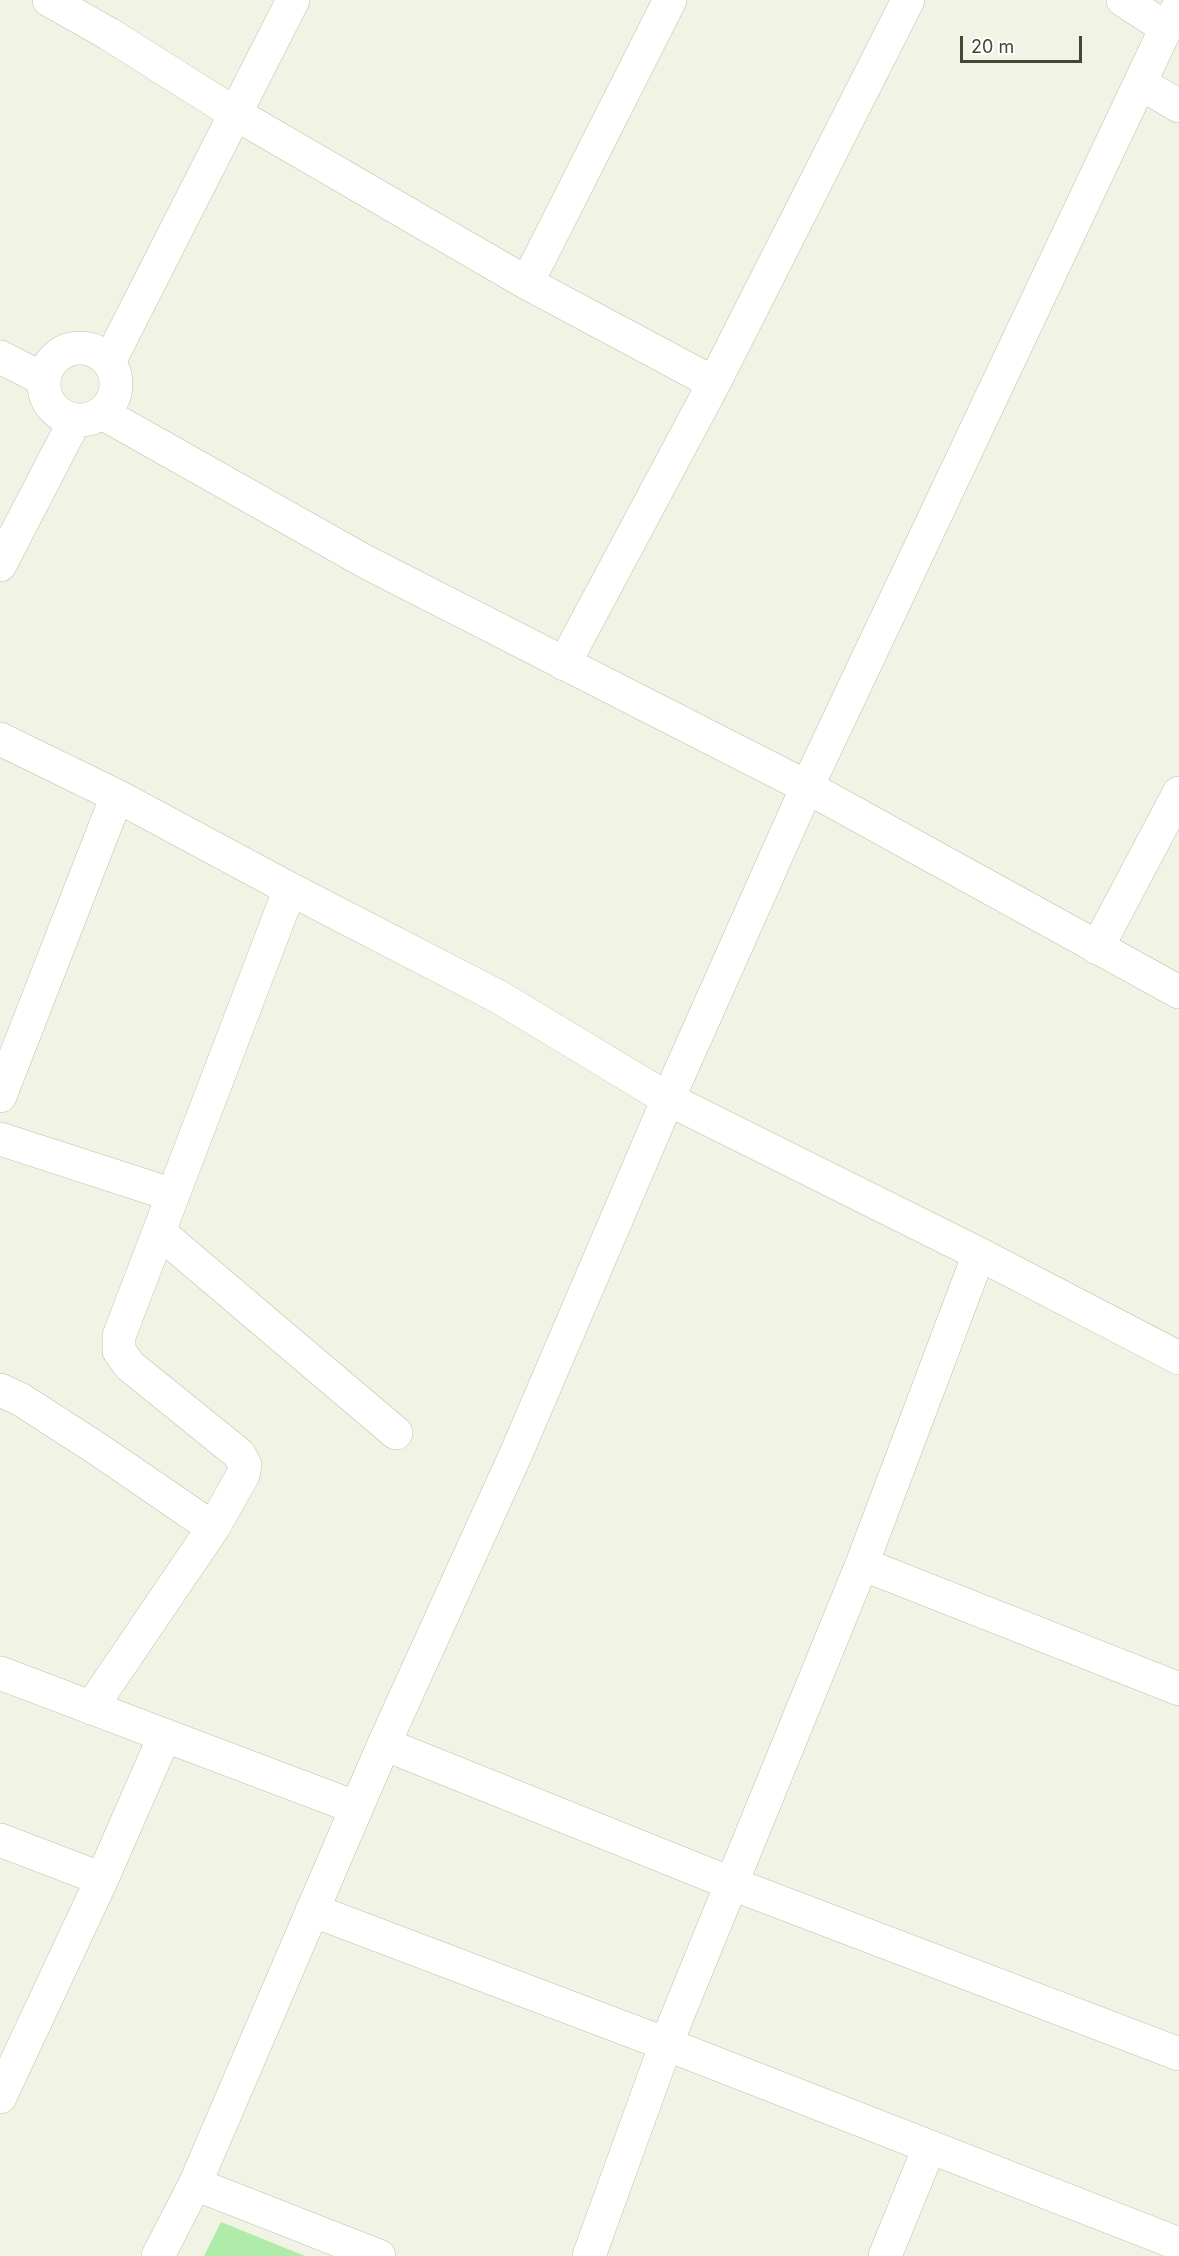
<!DOCTYPE html>
<html>
<head>
<meta charset="utf-8">
<style>
  body { margin:0 }
  #map { position:relative; width:1179px; height:2256px; overflow:hidden; background:#f1f4e4; font-family:Inter,sans-serif }
  canvas { display:block }
  .scale { position:absolute; left:960px; top:36px; width:122px; height:27px; box-sizing:border-box; border:3px solid #454734; border-top:0; padding-left:8px; font-size:18px; line-height:21px; white-space:nowrap; color:#454734; -webkit-text-stroke:4px #fff; paint-order:stroke }
</style>
</head>
<body>
<div id="map">
<canvas width="1179" height="2256"></canvas>
<div class="scale">20 m</div>
</div>
<script>
const context = document.querySelector('canvas').getContext('2d');
context.lineJoin = 'round';
function fill(path, color) { context.fillStyle = color; context.fill(path, 'evenodd'); }
const poly = rows => new Path2D(rows.map(r => 'M' + r).join(''));
function stroke(path, color, width, dash) { context.strokeStyle = color; context.lineWidth = width; context.lineCap = dash ? 'butt' : 'round'; context.setLineDash(dash || []); context.stroke(path); }
const green = poly([
  [221,2222,305,2256,204,2256]
]);
const minor = poly([
  [49,0,109,34,234,113,527,283,670,0],
  [1123,0,1166,28],
  [1140,83,1179,106],
  [527,283,714,383],
  '44 384a36 36 0 1 1 72 0a36 36 0 1 1-72 0Z',
  [0,357,43,379],
  [109,362,293,0],
  [102,413,366,562,807,787,1179,992],
  [0,565,75,420],
  [564,664,714,383,908,0],
  [0,739,117,796,290,889,499,997,668,1099,979,1254,1179,1358],
  [1097,948,1179,793],
  [0,1096,117,796],
  [0,1139,173,1195],
  [159,1232,396,1433],
  [0,1390,20,1399,96,1448,213,1528,91,1708],
  [213,1528,243,1475,245,1465,239,1454,130,1366,119,1351,119,1336,290,889],
  [862,1564,1179,1689],
  [0,1673,357,1808],
  [384,1744,730,1883,1179,2054],
  [0,1840,102,1879],
  [312,1910,666,2044,1179,2244],
  [0,2097,102,1879,165,1735],
  [195,2184,379,2256],
  [158,2256,195,2184,384,1744,515,1456,668,1099,807,787,1166,28,1179,6],
  [589,2256,666,2044,862,1564,979,1254],
  [885,2256,929,2148]
]);
fill(green, '#afeca9');
stroke(minor, '#bdc0a6', 34);
stroke(minor, '#fff', 33);
</script>
</body>
</html>
